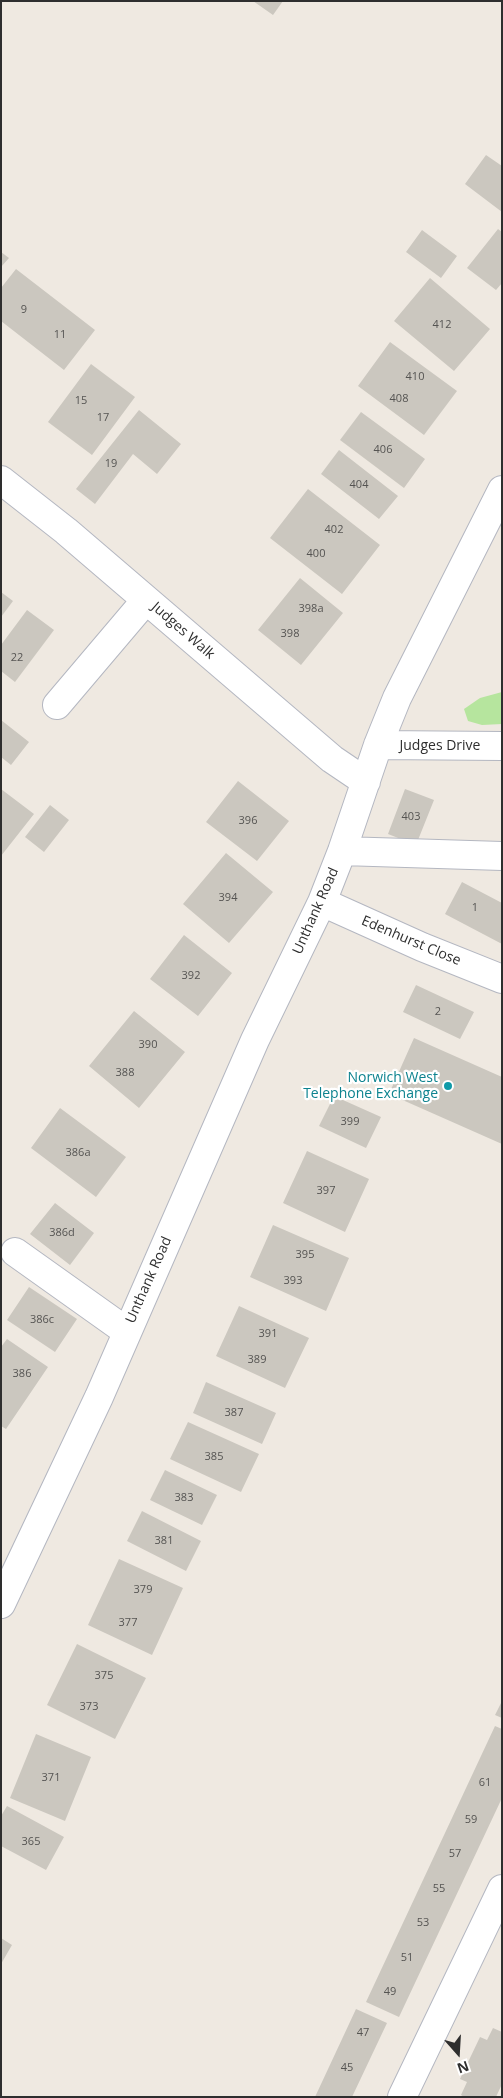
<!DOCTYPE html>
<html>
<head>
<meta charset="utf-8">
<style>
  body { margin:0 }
  #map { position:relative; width:503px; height:2098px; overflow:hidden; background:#efe9e1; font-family:"Open Sans",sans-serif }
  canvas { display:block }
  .frame { position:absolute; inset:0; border:2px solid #2e2e2e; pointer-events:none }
  .north { position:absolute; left:433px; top:2028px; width:50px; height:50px; -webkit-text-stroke:4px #fff; paint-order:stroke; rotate:161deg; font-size:14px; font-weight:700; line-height:20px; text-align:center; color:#2e2e2e }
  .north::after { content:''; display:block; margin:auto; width:18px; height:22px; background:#2e2e2e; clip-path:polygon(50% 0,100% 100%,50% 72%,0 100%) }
</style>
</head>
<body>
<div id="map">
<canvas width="503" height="2098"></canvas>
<div class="frame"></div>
<div class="north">N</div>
</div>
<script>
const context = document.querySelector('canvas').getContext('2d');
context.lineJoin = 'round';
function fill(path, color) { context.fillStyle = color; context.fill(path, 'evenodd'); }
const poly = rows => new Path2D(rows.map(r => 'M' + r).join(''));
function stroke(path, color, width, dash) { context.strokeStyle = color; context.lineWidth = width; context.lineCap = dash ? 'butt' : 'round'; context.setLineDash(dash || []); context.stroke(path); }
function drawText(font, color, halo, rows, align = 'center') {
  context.font = font + ' "Open Sans",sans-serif'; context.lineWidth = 4.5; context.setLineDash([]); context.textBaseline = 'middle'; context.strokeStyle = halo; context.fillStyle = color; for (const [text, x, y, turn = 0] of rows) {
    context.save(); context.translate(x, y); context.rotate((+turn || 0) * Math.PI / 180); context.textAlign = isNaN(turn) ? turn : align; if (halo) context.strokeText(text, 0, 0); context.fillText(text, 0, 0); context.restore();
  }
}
const green = poly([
  [502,692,502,724,482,725,468,721,464,709,480,698]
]);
const building = poly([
  [253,1,283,1,273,15],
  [486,155,502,166,502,212,465,184],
  [498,229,502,232,502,283,496,290,467,268],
  [422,230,457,256,441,278,406,252],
  [1,252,9,258,1,267],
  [16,269,95,330,64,370,1,321,1,288],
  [430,278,490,329,454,371,394,321],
  [390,342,457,391,424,435,358,386],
  [91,364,135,397,92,455,48,422],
  [139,410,181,444,157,474,133,454,95,504,76,489],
  [361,412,425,459,404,488,340,440],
  [339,450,398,496,379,519,321,474],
  [308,489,380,545,342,594,270,538],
  [300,578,343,613,301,665,258,630],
  [1,592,13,601,1,617],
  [27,610,54,630,15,682,1,671,1,645],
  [1,720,29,742,11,765,1,757],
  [238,781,289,821,257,861,206,822],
  [1,789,34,814,1,856],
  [405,789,434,800,416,845,388,834],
  [50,805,69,820,44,852,25,837],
  [226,853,273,892,229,943,183,904],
  [462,882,502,903,502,944,445,914],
  [184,935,232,973,198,1016,150,979],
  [416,985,474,1012,460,1039,403,1012],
  [134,1011,185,1052,139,1108,89,1066],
  [414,1038,502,1077,502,1144,389,1094],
  [334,1096,381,1117,366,1148,319,1126],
  [60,1108,126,1157,96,1197,31,1148],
  [307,1151,369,1179,345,1232,283,1203],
  [55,1203,94,1233,70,1265,30,1234],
  [273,1225,349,1258,326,1311,250,1277],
  [29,1287,77,1319,55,1352,7,1320],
  [239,1306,309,1338,285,1388,216,1356],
  [7,1339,48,1367,6,1429,1,1426,1,1347],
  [206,1382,276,1413,262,1444,193,1413],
  [188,1422,259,1454,241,1492,170,1459],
  [165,1470,217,1495,202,1525,150,1500],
  [142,1511,201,1541,186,1571,127,1541],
  [119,1559,183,1588,152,1655,88,1625],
  [77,1644,146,1678,115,1739,47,1705],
  [502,1701,502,1718,495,1715],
  [495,1726,502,1729,502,1798,399,2017,366,2002],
  [36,1734,91,1757,65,1821,10,1798],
  [7,1806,64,1837,46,1870,1,1846,1,1816],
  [1,1938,12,1945,1,1964],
  [356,2009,387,2023,352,2097,315,2097],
  [493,2028,502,2032,502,2084,496,2097,464,2097,461,2095,467,2082,460,2079,480,2037,487,2040]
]);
const minor = poly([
  [1,480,66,531,332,759,366,782],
  [57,705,146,600],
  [378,745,502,746],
  [342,851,502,856],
  [322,902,422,947,502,979],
  [15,1252,126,1331],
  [1,1604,99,1397,255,1040,322,902,342,851,378,745,397,698,502,490],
  [402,2097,502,1889]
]);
const markers = [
  [448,1086,5,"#0f9aa8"]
];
const numberNames = [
  ["9",24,310],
  ["412",442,325],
  ["11",60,335],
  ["410",415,377],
  ["408",399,399],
  ["15",81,401],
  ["17",103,418],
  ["406",383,450],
  ["19",111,464],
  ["404",359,485],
  ["402",334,530],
  ["400",316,554],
  ["398a",311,609],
  ["398",290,634],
  ["22",17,658],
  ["403",411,817],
  ["396",248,821],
  ["394",228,898],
  ["1",475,908],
  ["392",191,976],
  ["2",438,1012],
  ["390",148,1045],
  ["388",125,1073],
  ["399",350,1122],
  ["386a",78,1153],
  ["397",326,1191],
  ["386d",62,1233],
  ["395",305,1255],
  ["393",293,1281],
  ["386c",42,1320],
  ["391",268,1334],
  ["389",257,1360],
  ["386",22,1374],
  ["387",234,1413],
  ["385",214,1457],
  ["383",184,1498],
  ["381",164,1541],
  ["379",143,1590],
  ["377",128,1623],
  ["375",104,1676],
  ["373",89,1707],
  ["371",51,1778],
  ["61",485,1783],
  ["59",471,1820],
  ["365",31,1842],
  ["57",455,1854],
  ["55",439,1889],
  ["53",423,1923],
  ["51",407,1958],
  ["49",390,1992],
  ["47",363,2033],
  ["45",347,2068]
];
const streetNames = [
  ["Judges Walk",183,631,41],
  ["Judges Drive",440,746],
  ["Unthank Road",316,911,-66],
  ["Edenhurst Close",411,941,23],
  ["Unthank Road",149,1280,-66]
];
const cultureNames = [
  ["Norwich West",438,1078],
  ["Telephone Exchange",438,1094]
];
fill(green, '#b6e59e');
fill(building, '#cbc7bf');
stroke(minor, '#b4b7c1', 30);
stroke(minor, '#fff', 28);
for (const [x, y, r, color] of markers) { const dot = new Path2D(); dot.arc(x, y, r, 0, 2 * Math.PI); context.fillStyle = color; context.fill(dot); stroke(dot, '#fff', 2); }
drawText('11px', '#555452', null, numberNames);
drawText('14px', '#2e2e2e', '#fff', streetNames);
drawText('14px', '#0d838f', '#fff', cultureNames, 'right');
</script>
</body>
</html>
